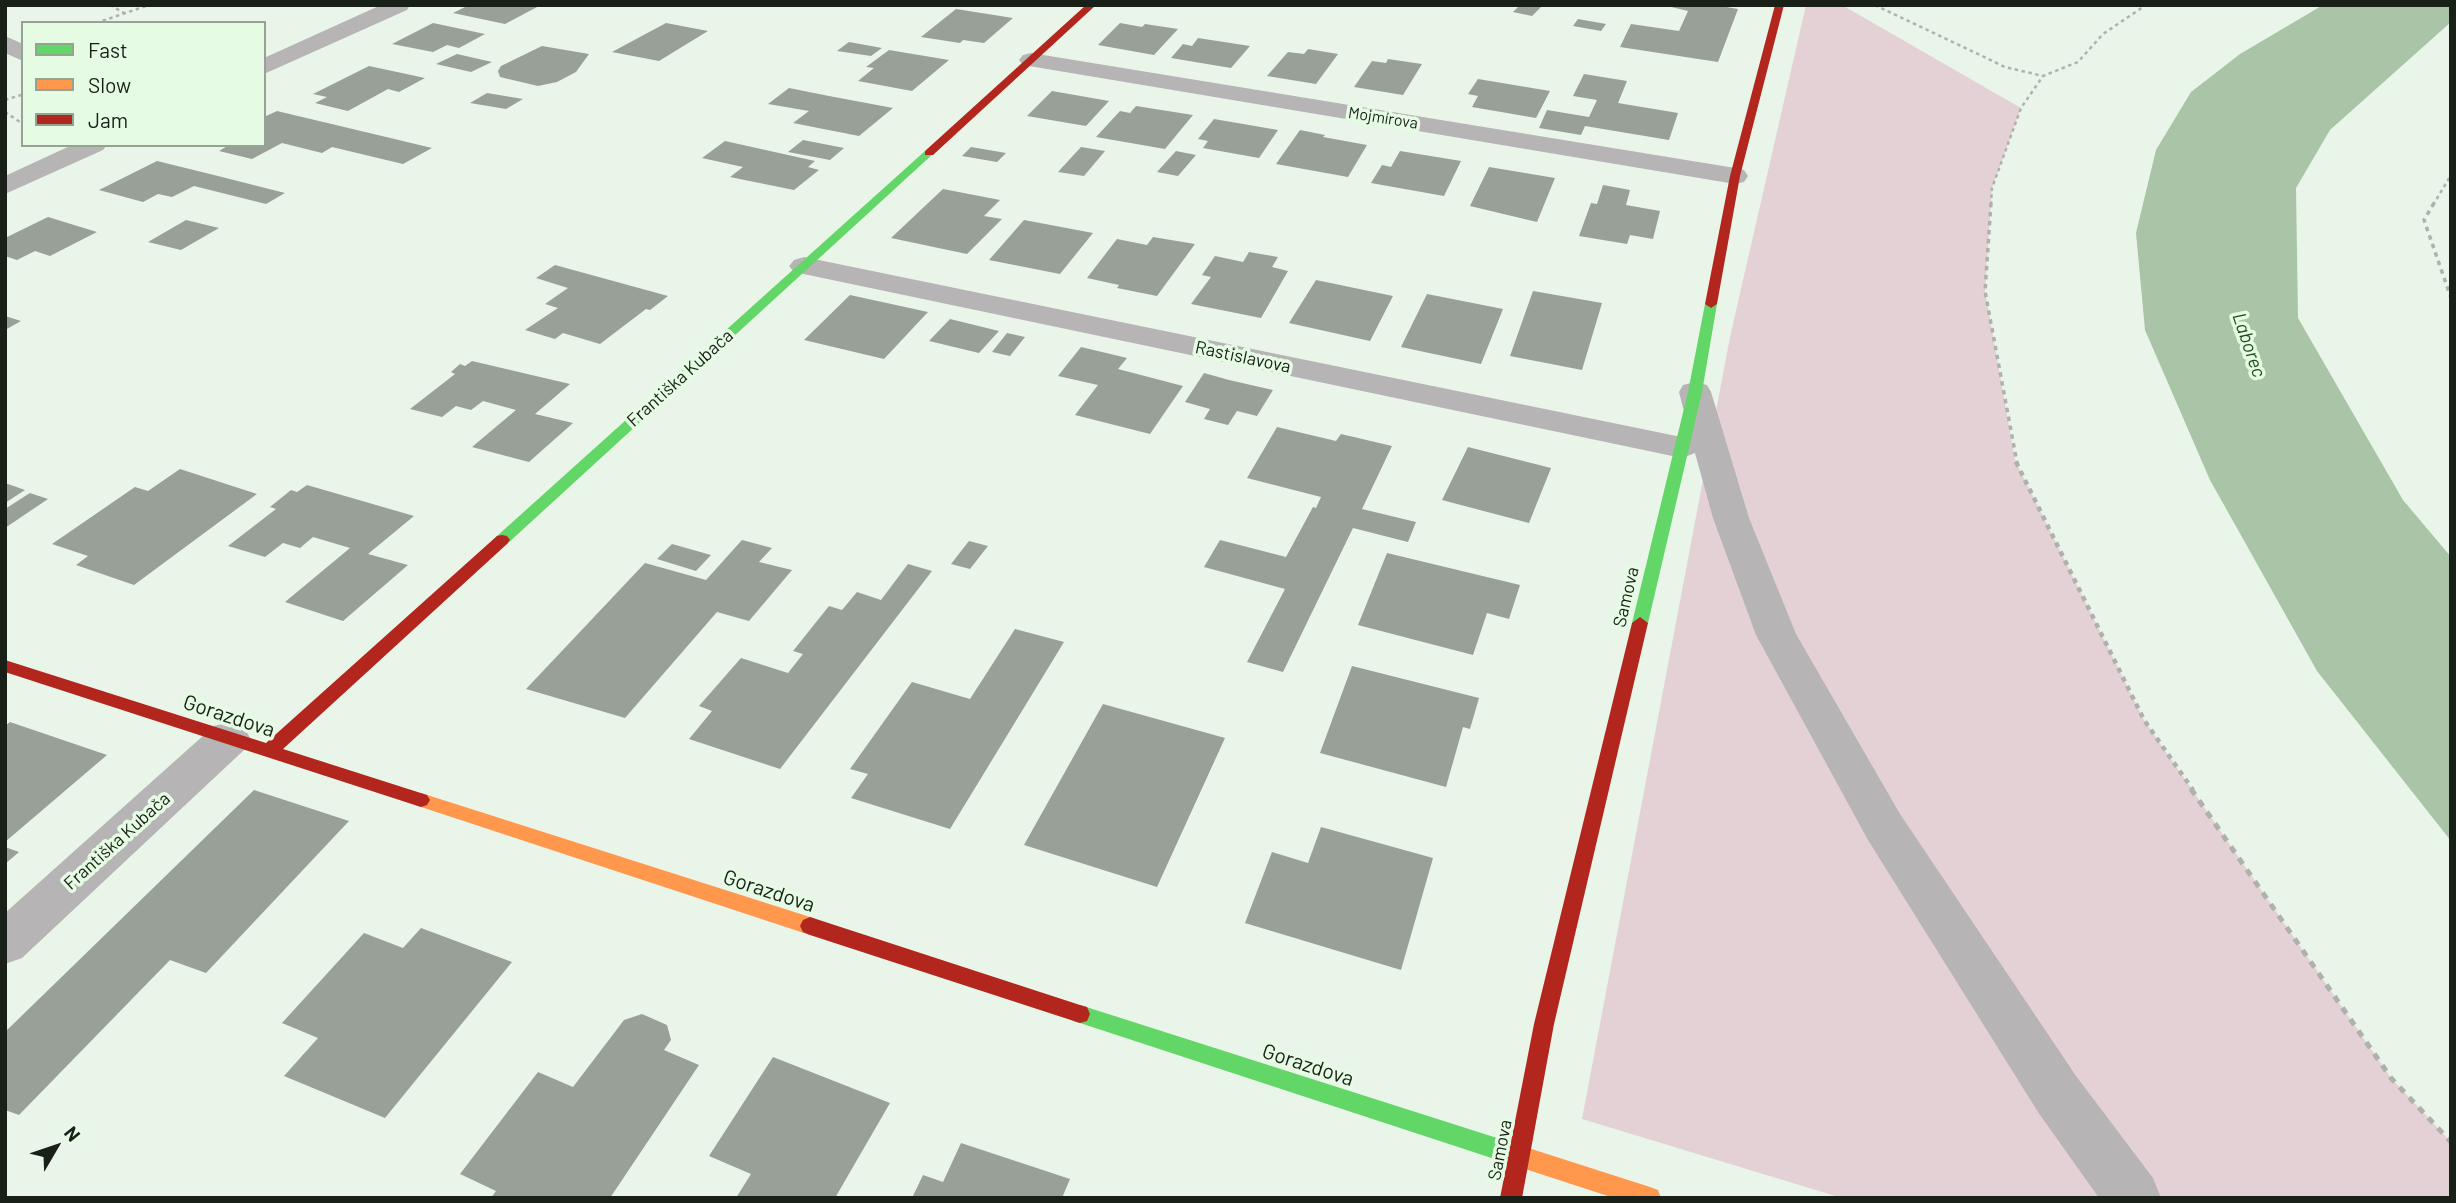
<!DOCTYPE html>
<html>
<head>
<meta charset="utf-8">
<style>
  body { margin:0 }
  #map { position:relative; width:2456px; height:1203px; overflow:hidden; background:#eaf5e9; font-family:Barlow,sans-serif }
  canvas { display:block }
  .frame { position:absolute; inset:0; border:7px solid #192018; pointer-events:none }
  .legend { position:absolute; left:21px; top:21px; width:245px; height:126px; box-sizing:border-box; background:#e6fbe3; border:2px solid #94a392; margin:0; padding:9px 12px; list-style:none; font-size:21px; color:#192018 }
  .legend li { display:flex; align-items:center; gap:14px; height:35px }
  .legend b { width:35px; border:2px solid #94a392 }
  .north { position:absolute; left:21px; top:1112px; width:70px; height:70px; -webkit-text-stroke:5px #e6fbe3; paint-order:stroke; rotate:51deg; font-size:19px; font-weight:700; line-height:28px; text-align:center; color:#192018 }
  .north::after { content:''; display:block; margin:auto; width:24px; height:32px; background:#192018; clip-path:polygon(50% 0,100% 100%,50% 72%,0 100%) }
</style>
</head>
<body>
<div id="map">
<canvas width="2456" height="1203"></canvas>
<div class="frame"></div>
<ul class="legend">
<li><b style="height:9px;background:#63d668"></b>Fast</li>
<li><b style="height:9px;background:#ff974d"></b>Slow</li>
<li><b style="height:9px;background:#b3261e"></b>Jam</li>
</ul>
<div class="north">N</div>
</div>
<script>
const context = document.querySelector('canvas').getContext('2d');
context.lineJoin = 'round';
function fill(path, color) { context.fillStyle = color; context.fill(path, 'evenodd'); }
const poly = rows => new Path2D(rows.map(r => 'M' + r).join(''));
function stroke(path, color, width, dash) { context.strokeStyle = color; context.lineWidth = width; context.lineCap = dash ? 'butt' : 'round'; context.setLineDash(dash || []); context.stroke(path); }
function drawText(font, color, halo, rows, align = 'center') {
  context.font = font + ' Barlow,sans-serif'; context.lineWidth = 7; context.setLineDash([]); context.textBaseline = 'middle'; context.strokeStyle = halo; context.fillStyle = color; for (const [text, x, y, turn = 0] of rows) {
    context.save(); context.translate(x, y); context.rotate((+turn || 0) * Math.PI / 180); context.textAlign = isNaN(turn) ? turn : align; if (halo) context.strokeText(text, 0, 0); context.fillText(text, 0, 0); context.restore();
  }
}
const green = poly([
  [1806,5,1842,5,2021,108,1992,188,1985,291,2015,460,2144,720,2391,1078,2451,1142,2451,1198,1842,1198,1582,1119,1730,337]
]);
const water = poly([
  [2323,5,2451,5,2451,22,2330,130,2296,188,2298,318,2403,500,2451,557,2451,841,2317,671,2210,480,2145,330,2136,233,2156,150,2191,92,2240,54]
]);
const building = poly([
  [469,5,541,5,505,24,453,13],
  [1520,5,1543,5,1532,16,1513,12],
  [1663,5,1715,5,1738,9,1718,62,1620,47,1631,24,1679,31,1688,11],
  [956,9,1013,18,984,43,963,40,960,43,921,37],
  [1578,19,1606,24,1601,31,1573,26],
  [433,23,485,34,459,48,447,45,433,52,392,44],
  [666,23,708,31,659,61,612,52],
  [1120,23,1142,27,1145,24,1178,29,1154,55,1098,45],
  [1198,38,1250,46,1231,68,1171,58,1183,44,1192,46],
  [849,42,882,48,871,56,837,51],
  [542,46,589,54,576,72,557,82,538,86,500,77,498,71,501,66],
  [1308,49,1338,54,1316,84,1267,76,1288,52,1304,54],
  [889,50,949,60,912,91,858,81,874,68,866,67],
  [457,54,492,62,471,72,436,64],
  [1388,59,1422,64,1403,95,1354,87,1372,61,1386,63],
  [369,66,425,78,399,92,388,89,348,111,315,103,327,97,313,94],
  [1584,74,1627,81,1618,103,1678,113,1669,140,1585,126,1581,135,1539,128,1547,110,1589,117,1597,100,1573,96],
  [1478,79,1550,91,1536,118,1472,107,1478,96,1468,94],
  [789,88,829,96,893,108,859,136,793,123,809,111,768,104],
  [1052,91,1109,101,1086,126,1027,116],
  [487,93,523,99,506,109,470,103],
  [1136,106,1193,115,1165,149,1096,137,1120,111,1130,113],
  [277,111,361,131,432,148,403,164,332,147,322,153,282,143,252,159,219,151,229,145,264,145,264,117],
  [1214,119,1278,130,1259,158,1203,148,1208,141,1198,139],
  [1300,130,1325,135,1323,137,1367,145,1348,177,1276,164],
  [803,140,844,148,830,160,788,152],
  [725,141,815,161,808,167,819,170,794,190,730,177,743,167,702,158],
  [971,147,1006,153,997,162,962,156],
  [1081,147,1105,151,1084,176,1058,172],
  [1176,151,1196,155,1178,176,1157,172],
  [1400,151,1461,161,1444,196,1371,183,1382,165,1391,167],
  [157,161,214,175,285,193,266,204,194,186,172,197,158,194,143,202,99,190],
  [1489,167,1555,178,1537,222,1470,206],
  [1603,185,1630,190,1626,205,1660,211,1653,239,1630,235,1627,244,1579,236,1591,203,1597,204],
  [943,189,1000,200,984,216,1002,219,967,254,891,238],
  [48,217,97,232,50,256,35,251,17,260,5,256,5,238],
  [186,220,219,228,181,250,148,242],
  [1024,220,1093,233,1060,274,989,260],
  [1153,237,1195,244,1157,296,1117,288,1119,285,1087,278,1117,239,1147,245],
  [1249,252,1278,257,1272,267,1288,271,1261,318,1191,304,1211,277,1202,275,1215,256,1243,262],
  [555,265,668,296,650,310,646,309,600,344,563,333,555,339,525,330,558,308,545,304,568,288,536,278],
  [1316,280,1393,296,1370,341,1289,323],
  [1533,291,1602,303,1582,370,1510,356],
  [1427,294,1503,309,1481,364,1401,347],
  [850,295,928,312,884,359,804,340],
  [5,316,21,321,5,330],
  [950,319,999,331,979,353,929,341],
  [1007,333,1025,337,1010,356,992,352],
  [1081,347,1127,358,1118,369,1183,386,1150,434,1075,415,1098,385,1058,376],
  [472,361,570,384,535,414,573,423,529,462,472,447,516,410,483,401,471,410,456,406,442,417,410,409,455,374,451,372,460,364,465,366],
  [1204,373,1229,380,1273,390,1257,416,1237,411,1228,425,1204,419,1210,409,1185,402],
  [1277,427,1336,441,1341,434,1392,446,1362,509,1416,522,1408,542,1353,528,1283,672,1247,662,1285,589,1204,567,1220,540,1286,557,1313,507,1316,508,1321,497,1247,478],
  [1468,447,1551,468,1529,523,1442,500],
  [180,469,257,494,134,585,76,565,88,556,52,544,135,487,148,491],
  [5,483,25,490,5,503],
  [307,485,414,516,368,554,408,565,343,621,285,602,350,548,313,537,300,548,283,543,265,557,228,546,276,509,270,507,291,490,297,492],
  [30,493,48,499,5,528,5,509],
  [742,540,772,548,759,562,792,570,749,621,717,612,625,718,526,689,645,563,706,580],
  [969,541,988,546,970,569,951,564],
  [672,544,711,555,696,571,657,559],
  [1387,553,1520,585,1509,619,1487,613,1473,655,1358,625],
  [908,564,932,571,780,769,689,739,712,711,699,706,741,658,788,673,803,654,793,651,829,606,842,610,857,592,881,600],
  [1015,629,1064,642,950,829,851,798,868,774,850,769,912,682,970,699],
  [1352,666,1479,698,1470,729,1463,727,1446,787,1320,753],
  [1103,704,1225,738,1157,887,1024,845],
  [10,722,107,755,5,842,5,726],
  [254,790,349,821,206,973,170,960,19,1115,5,1110,5,1032],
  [1321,827,1433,858,1401,970,1245,923,1272,852,1308,863],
  [5,847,19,852,5,864],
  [421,928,512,962,385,1118,284,1076,318,1038,282,1023,364,933,403,948],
  [642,1014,667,1025,671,1040,664,1050,699,1065,610,1198,491,1198,496,1191,460,1174,538,1072,573,1087,624,1020],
  [773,1057,890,1103,835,1198,736,1198,751,1174,709,1156],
  [961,1143,1070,1179,1062,1198,912,1198,923,1175,943,1182]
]);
const pathFar3 = poly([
  [110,5,124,13],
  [1875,5,2005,67,2043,76],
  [96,23,149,5],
  [5,100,21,95],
  [5,112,23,124],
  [1991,205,1992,188,2021,108,2043,76,2078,62,2103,34,2146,5],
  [2433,205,2451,175]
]);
const pathFar2 = poly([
  [1991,203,1985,291,2017,463],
  [2434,203,2424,220,2451,298]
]);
const pathFar1 = poly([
  [2016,462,2144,720,2193,790]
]);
const path = poly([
  [2191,789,2391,1078,2451,1142]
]);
const street = poly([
  [381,5,410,5,407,10,264,74,264,58,381,5],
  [5,36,23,44,23,61,5,53,5,36],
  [1031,53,1735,168,1744,170,1748,176,1744,182,1735,184,1023,65,1019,60,1023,55,1031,53],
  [72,145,107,145,103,150,5,194,5,176,72,145],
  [804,257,1691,439,1679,392,1683,385,1695,382,1707,385,1711,392,1749,518,1796,634,1900,814,2076,1076,2153,1178,2161,1198,2099,1198,2038,1112,1868,840,1756,635,1713,518,1695,453,1682,458,794,272,789,266,794,260,804,257],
  [229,722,244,726,250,738,244,750,22,958,5,964,5,913,214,726,229,722]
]);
const fast = poly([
  [925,151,934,153,507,544,497,544,494,540,497,536,925,151],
  [1711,300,1717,304,1702,392,1648,623,1640,629,1632,623,1688,392,1705,304,1711,300],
  [1080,1005,1519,1145,1527,1148,1530,1156,1527,1164,1519,1167,1080,1023,1073,1021,1070,1014,1073,1007,1080,1005]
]);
const slow = poly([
  [421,793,810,917,817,920,820,926,817,932,810,935,415,805,412,800,415,795,421,793],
  [1519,1145,1650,1187,1658,1190,1661,1198,1614,1198,1519,1167,1511,1164,1508,1156,1511,1148,1519,1145]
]);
const jam = poly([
  [1086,5,1096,5,933,155,925,155,925,151,1086,5],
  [1775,5,1784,5,1740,176,1717,304,1711,308,1705,304,1730,176,1775,5],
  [502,535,507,536,510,540,507,544,283,749,427,795,430,800,427,805,421,807,5,672,5,660,266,743,497,536,502,535],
  [1640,617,1648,623,1554,1024,1522,1198,1500,1198,1534,1024,1632,623,1640,617],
  [810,917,1080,1005,1087,1007,1090,1014,1087,1021,1080,1023,810,935,803,932,800,926,803,920,810,917]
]);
const farStreetnames = [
  ["Mojmírova",1383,118,9]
];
const streetNames = [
  ["Rastislavova",1243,357,12],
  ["Františka Kubača",680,378,-42],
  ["Samova",1626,597,-77],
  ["Františka Kubača",117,841,-42],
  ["Samova",1500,1150,-79]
];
const waterNames = [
  ["Laborec",2249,345,71]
];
const nearStreetnames = [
  ["Gorazdova",229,716,18],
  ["Gorazdova",769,891,18],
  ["Gorazdova",1308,1065,18]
];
fill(green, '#e4d1d6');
fill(water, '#a9c4a6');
fill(building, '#98a097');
stroke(pathFar3, '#aeb1ae', 2.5, [3.5, 3.5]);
stroke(pathFar2, '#aeb1ae', 3.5, [4.5, 4.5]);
stroke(pathFar1, '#aeb1ae', 4.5, [5, 5]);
stroke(path, '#aeb1ae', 5, [7, 7]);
fill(street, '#b6b4b4');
fill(fast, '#63d668');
fill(slow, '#ff974d');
fill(jam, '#b3261e');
drawText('16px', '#192018', '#e6fbe3', farStreetnames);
drawText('18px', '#192018', '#e6fbe3', streetNames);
drawText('italic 19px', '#1d4d1a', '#e6fbe3', waterNames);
drawText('21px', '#192018', '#e6fbe3', nearStreetnames);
</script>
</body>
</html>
